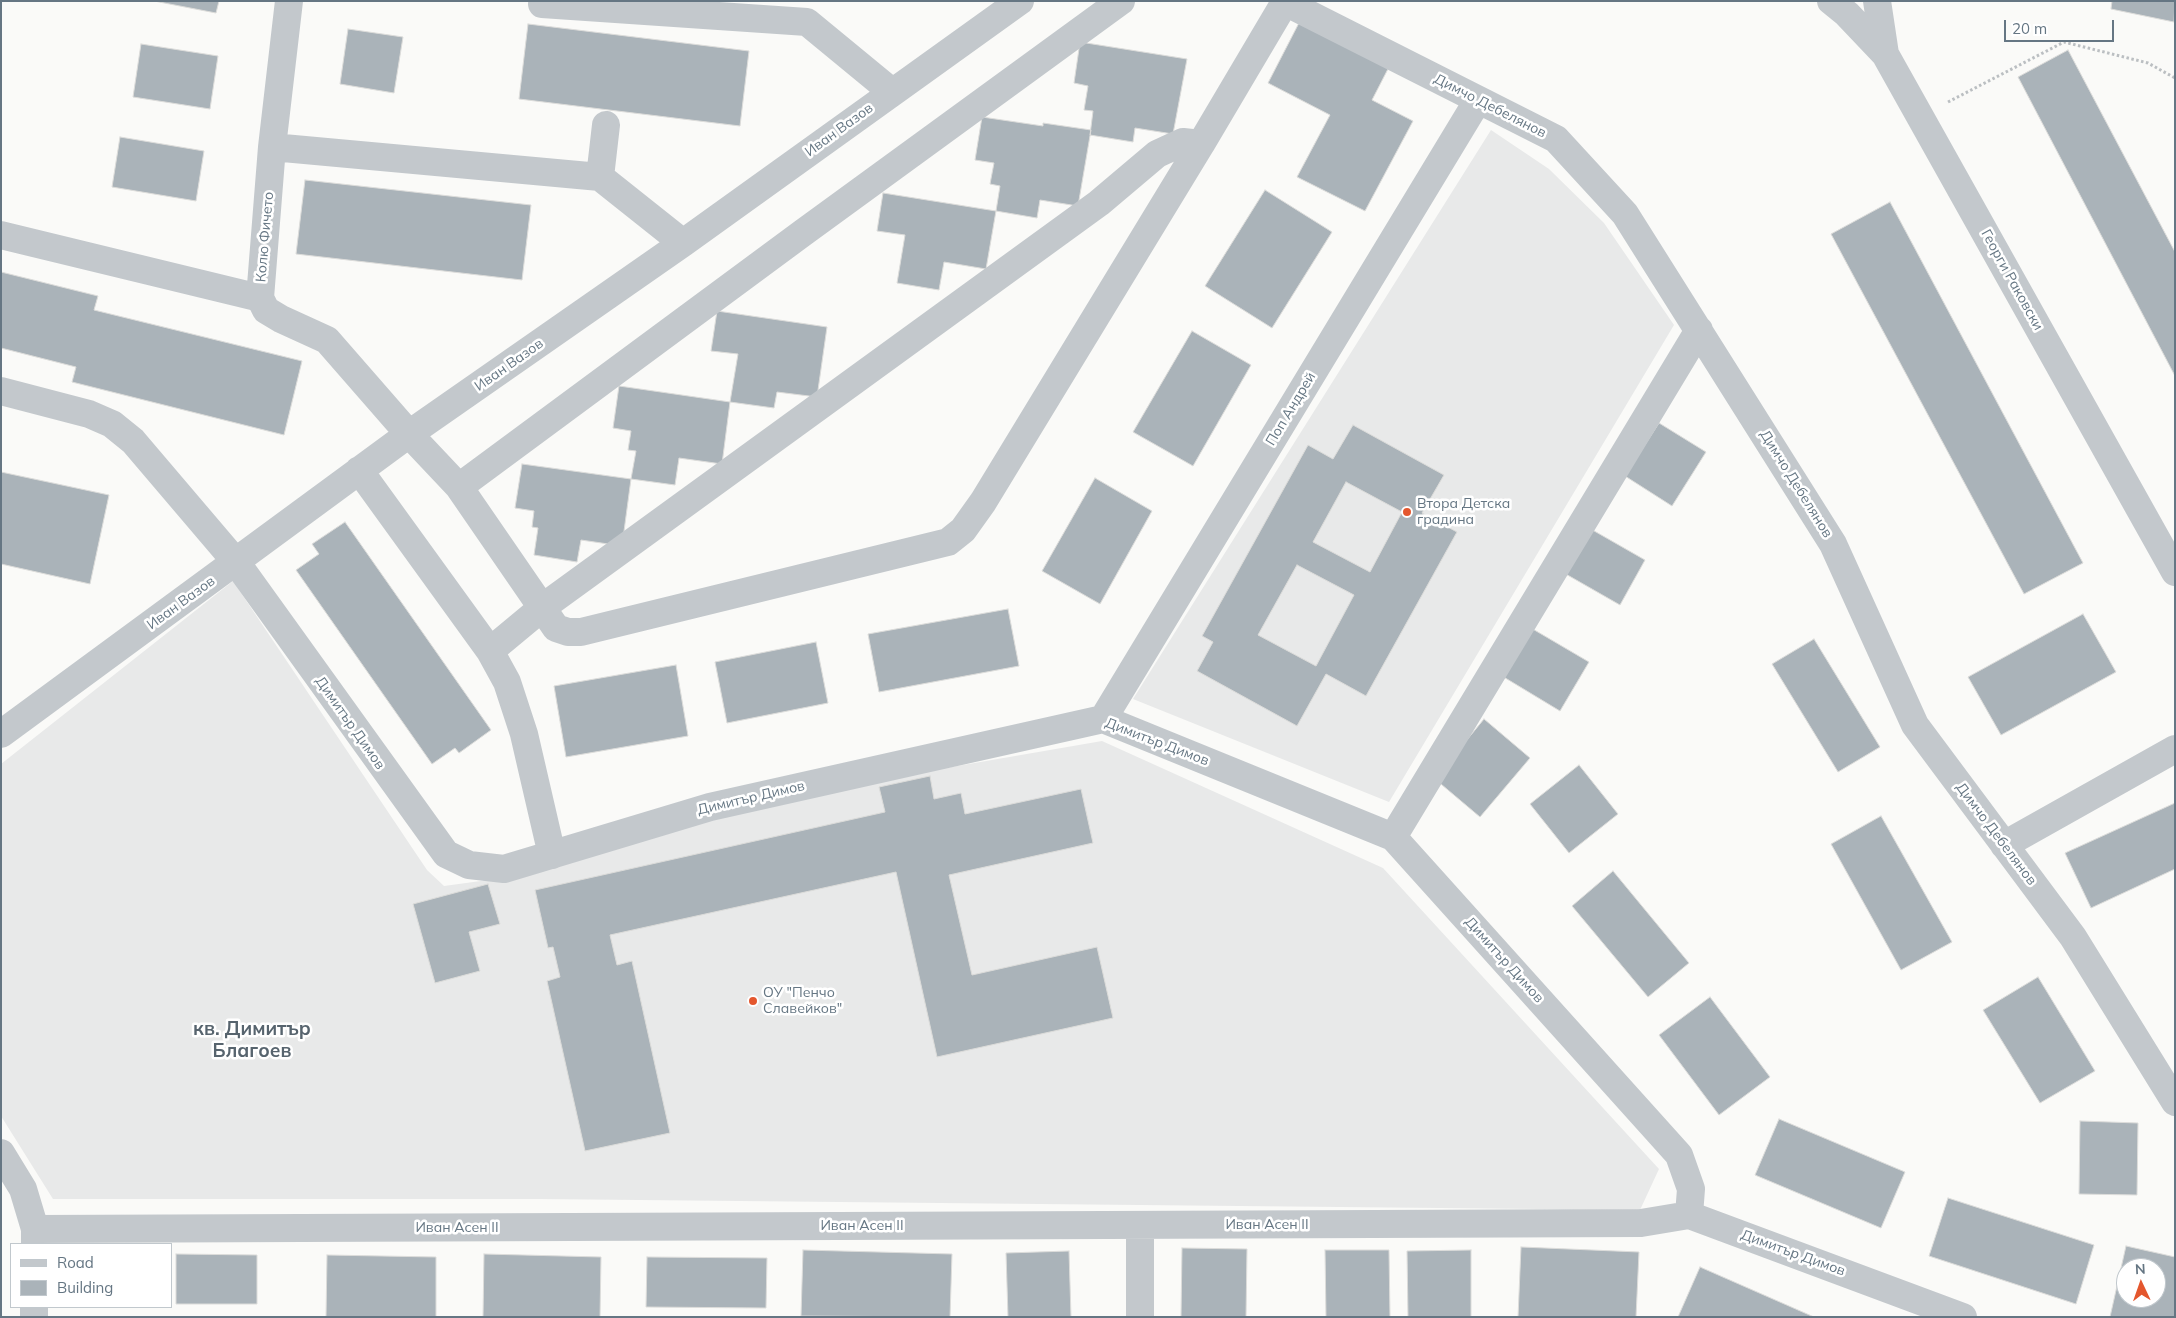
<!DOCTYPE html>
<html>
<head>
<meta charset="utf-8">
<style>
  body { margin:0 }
  #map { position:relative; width:2176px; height:1318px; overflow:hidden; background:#fafaf8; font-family:Mulish,sans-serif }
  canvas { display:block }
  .frame { position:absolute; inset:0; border:2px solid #657683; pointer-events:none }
  .legend { position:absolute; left:10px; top:1243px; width:162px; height:65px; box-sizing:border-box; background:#fff; border:1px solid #c1c8cd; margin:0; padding:6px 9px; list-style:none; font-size:15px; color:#657683 }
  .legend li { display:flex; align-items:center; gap:10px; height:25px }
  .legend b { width:25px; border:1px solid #c1c8cd }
  .north { position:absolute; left:2116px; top:1258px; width:50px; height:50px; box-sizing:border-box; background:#fff; border:1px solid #c1c8cd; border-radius:50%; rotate:357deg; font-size:14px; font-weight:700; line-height:20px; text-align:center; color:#657683 }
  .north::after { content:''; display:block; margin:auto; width:18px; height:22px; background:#e4572e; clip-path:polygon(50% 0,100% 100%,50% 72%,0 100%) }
  .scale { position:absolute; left:2004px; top:20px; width:110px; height:22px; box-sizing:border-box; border:2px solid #657683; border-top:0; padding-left:6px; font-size:15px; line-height:18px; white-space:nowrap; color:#657683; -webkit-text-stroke:4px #fff; paint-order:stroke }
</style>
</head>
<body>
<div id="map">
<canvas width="2176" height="1318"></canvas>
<div class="frame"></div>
<ul class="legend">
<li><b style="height:6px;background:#c3c8cc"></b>Road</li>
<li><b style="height:14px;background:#aab3b9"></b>Building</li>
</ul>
<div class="north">N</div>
<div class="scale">20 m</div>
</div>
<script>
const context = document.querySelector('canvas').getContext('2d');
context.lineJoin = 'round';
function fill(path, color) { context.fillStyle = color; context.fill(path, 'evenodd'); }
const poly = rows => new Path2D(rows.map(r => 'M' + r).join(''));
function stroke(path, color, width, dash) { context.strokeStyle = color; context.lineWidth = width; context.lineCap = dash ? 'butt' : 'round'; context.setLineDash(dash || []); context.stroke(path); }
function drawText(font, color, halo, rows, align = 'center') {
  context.font = font + ' Mulish,sans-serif'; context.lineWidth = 5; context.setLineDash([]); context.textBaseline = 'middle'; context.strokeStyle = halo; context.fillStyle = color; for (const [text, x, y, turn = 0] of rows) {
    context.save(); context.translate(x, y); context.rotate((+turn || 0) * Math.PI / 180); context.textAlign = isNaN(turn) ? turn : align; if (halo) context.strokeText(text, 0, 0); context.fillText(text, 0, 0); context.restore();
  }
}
const built = poly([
  [1491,130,1549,169,1604,223,1674,325,1389,802,1133,699],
  [233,581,427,870,444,886,510,877,731,814,934,770,1102,741,1383,868,1659,1169,1640,1210,539,1199,53,1199,1,1116,1,764]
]);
const building = poly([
  [154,1,219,1,216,13,154,1],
  [2112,1,2175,1,2174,22,2111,9,2112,1],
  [1301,19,1390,65,1372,100,1413,121,1365,211,1297,177,1330,115,1268,83,1301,19],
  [528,24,749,51,740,126,519,99,528,24],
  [348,29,403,37,394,93,340,84,348,29],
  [1080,42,1187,59,1173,134,1135,128,1133,142,1090,135,1093,111,1084,110,1088,86,1074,83,1080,42],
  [141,44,218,56,210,109,133,97,141,44],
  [2068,50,2175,252,2175,376,2018,77,2068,50],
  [982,117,1043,126,1043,123,1091,130,1078,206,1040,200,1037,218,996,211,1000,186,990,184,994,163,975,160,982,117],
  [120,137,204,151,196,201,112,187,120,137],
  [305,180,531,205,522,280,296,254,305,180],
  [1265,190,1332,232,1272,328,1205,286,1265,190],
  [883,193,996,211,986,269,944,262,939,290,897,283,905,235,877,231,883,193],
  [1890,202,2083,563,2024,594,1831,234,1890,202],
  [1,272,98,296,94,310,302,361,284,435,72,382,76,367,1,348,1,272],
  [717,311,827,327,817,397,777,392,774,408,730,402,738,354,711,351,717,311],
  [1192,331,1251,365,1193,466,1133,432,1192,331],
  [619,386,730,402,722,464,679,458,675,485,631,479,636,451,628,450,631,431,613,428,619,386],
  [1659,423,1706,452,1672,506,1625,476,1659,423],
  [1353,425,1444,475,1422,513,1457,532,1366,696,1326,674,1297,726,1197,671,1213,642,1202,636,1308,445,1333,459,1353,425],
  [1346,482,1402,512,1370,572,1313,542,1346,482],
  [1297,565,1354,595,1316,666,1258,635,1297,565],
  [522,464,631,479,622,546,581,540,577,562,534,555,538,528,532,527,534,511,515,508,522,464],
  [1,472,109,495,90,584,1,564,1,472],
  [1095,478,1152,511,1100,604,1042,571,1095,478],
  [345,522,491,730,459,753,455,748,432,764,296,570,319,554,312,544,345,522],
  [1589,528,1645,560,1620,605,1564,573,1589,528],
  [1008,609,1019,666,879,692,868,634,1008,609],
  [2083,614,2116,672,2001,735,1968,677,2083,614],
  [1531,628,1589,662,1560,711,1502,676,1531,628],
  [1814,639,1880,747,1838,772,1772,664,1814,639],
  [816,642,828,703,727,723,715,662,816,642],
  [676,665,688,736,566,757,554,686,676,665],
  [1484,719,1530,758,1480,817,1435,779,1484,719],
  [1579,765,1618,814,1569,853,1530,804,1579,765],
  [930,776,934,799,961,793,965,814,1081,789,1093,843,949,875,972,975,1097,947,1113,1018,937,1057,896,872,610,935,617,965,632,961,670,1133,585,1151,547,981,560,977,553,947,548,948,535,890,885,812,879,787,930,776],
  [2175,803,2175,869,2091,908,2065,853,2175,803],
  [1881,816,1952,942,1901,970,1831,844,1881,816],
  [1613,871,1689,963,1648,997,1572,906,1613,871],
  [488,884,500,924,469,932,480,971,435,983,413,904,488,884],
  [2038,977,2095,1071,2040,1103,1983,1010,2038,977],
  [1710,997,1770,1077,1719,1115,1659,1035,1710,997],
  [1779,1119,1905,1172,1881,1228,1755,1175,1779,1119],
  [2080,1121,2138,1123,2137,1195,2079,1194,2080,1121],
  [1948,1198,2094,1245,2076,1304,1929,1256,1948,1198],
  [2126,1246,2175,1257,2175,1317,2110,1317,2126,1246],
  [2126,1268,2156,1268,2156,1298,2126,1298,2126,1268],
  [1521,1247,1639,1252,1636,1317,1518,1317,1521,1247],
  [1182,1248,1247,1249,1246,1317,1181,1317,1182,1248],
  [803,1250,952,1254,950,1317,801,1316,803,1250],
  [1325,1250,1389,1250,1390,1317,1326,1317,1325,1250],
  [1471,1250,1471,1317,1408,1317,1407,1251,1471,1250],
  [1069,1251,1071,1317,1008,1317,1006,1253,1069,1251],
  [176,1254,257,1255,257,1304,176,1304,176,1254],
  [484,1254,601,1257,600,1317,483,1317,484,1254],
  [327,1255,436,1257,436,1317,326,1317,327,1255],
  [647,1257,767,1258,766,1308,646,1307,647,1257],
  [1700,1267,1814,1317,1678,1317,1700,1267]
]);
const path = poly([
  [1948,102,2064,42,2148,63,2175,78]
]);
const minor = poly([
  [289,1,272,147,260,298,266,310,281,319,327,340,409,434,459,487,804,232,1121,1],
  [1283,1,1556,139,1625,214,1833,544,1915,725,2073,937,2175,1102],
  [1831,1,1847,14,1885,54,2175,572],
  [1877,1,1885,54],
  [542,4,807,22,892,92],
  [272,147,600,177,683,243],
  [600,177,606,125],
  [1,235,260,298],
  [1,391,89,414,112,424,133,441,236,562,446,854,469,865,504,869,710,807,1103,719,1393,837,1679,1155,1691,1189,1689,1215,1963,1317],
  [359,470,490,651,543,607,1099,203,1157,154,1183,142,1201,144,1285,2],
  [459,487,556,628,568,632,581,632,948,542,963,530,983,502,1201,144],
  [490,651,507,682,524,734,552,855],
  [1103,719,1478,100],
  [1,734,409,434,683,243,1020,1],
  [1393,837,1699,330],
  [2004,845,2175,749],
  [1,1153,23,1189,35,1229,35,1244],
  [35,1229,1641,1223,1689,1215],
  [34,1317,34,1307],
  [1140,1317,1140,1225]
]);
const markers = [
  [1407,512,5,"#e4572e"],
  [753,1001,5,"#e4572e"]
];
const streetNames = [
  ["Димчо Дебелянов",1490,106,27],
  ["Иван Вазов",839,130,-36],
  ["Колю Фичето",265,237,-85],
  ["Георги Раковски",2012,280,61],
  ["Иван Вазов",509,365,-35],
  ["Поп Андрей",1291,409,-59],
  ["Димчо Дебелянов",1796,484,58],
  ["Иван Вазов",181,603,-36],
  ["Димитър Димов",350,723,55],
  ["Димитър Димов",1157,742,21],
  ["Димитър Димов",751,798,-13],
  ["Димчо Дебелянов",1996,834,53],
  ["Димитър Димов",1504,960,48],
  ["Иван Асен II",1267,1225],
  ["Иван Асен II",862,1226],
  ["Иван Асен II",457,1228],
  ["Димитър Димов",1793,1253,20]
];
const poiNames = [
  ["Втора Детска",1417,504],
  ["градина",1417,520],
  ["ОУ \"Пенчо",763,993],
  ["Славейков\"",763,1009]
];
const districtNames = [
  ["кв. Димитър",252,1029],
  ["Благоев",252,1051]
];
fill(built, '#e8e9e9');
fill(building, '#aab3b9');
stroke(building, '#dcdcda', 1);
stroke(path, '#bbbfc2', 3, [2.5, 2.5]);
stroke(minor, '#c3c8cc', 28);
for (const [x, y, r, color] of markers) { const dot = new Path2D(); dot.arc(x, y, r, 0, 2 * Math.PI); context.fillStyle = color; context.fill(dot); stroke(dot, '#fff', 2); }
drawText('14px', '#657683', '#fff', streetNames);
drawText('14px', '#657683', '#fff', poiNames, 'left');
drawText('bold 19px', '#57646e', '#fff', districtNames);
</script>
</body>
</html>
